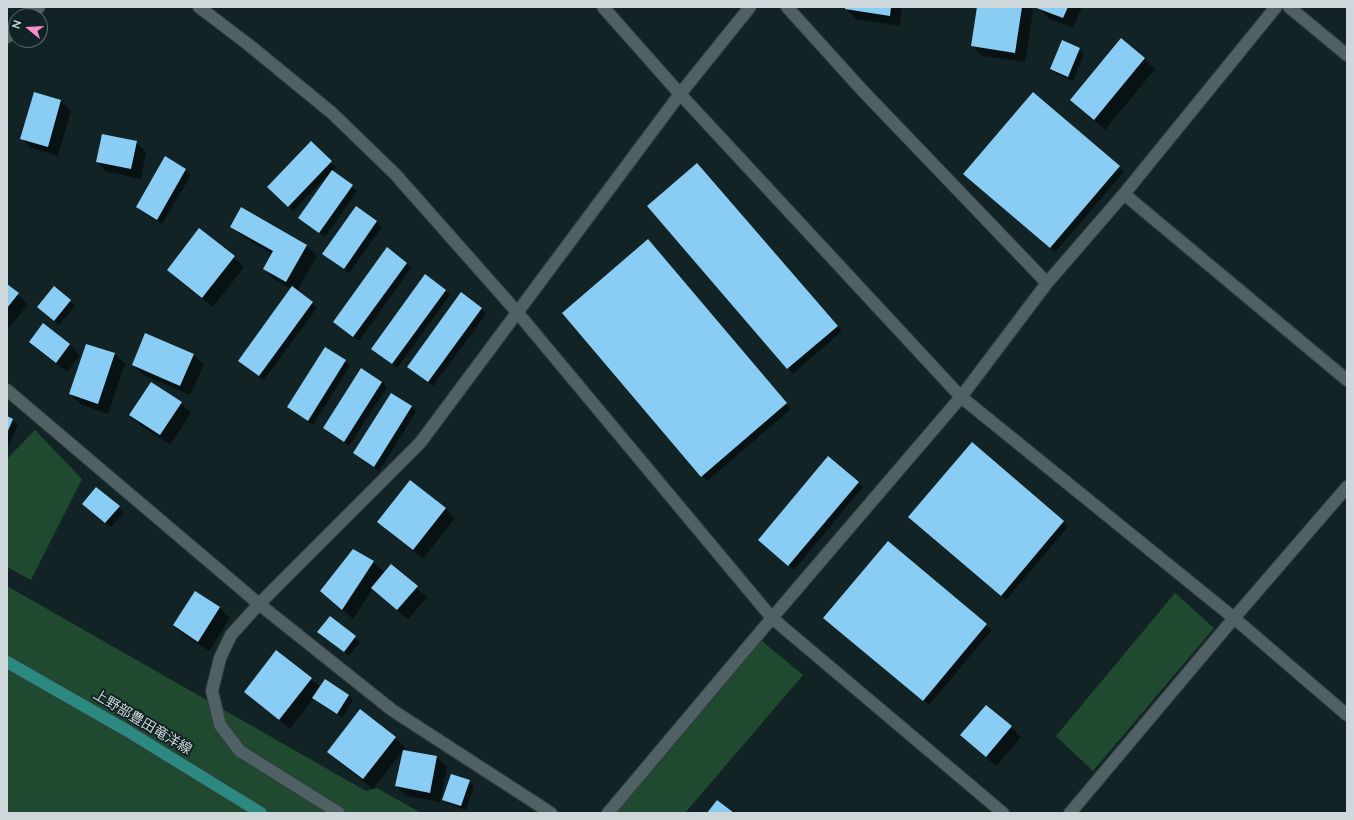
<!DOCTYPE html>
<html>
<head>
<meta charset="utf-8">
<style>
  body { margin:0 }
  #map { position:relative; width:1354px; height:820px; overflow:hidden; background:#122325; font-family:"Nunito Sans",sans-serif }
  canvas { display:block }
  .frame { position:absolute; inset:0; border:8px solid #ced8da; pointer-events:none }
  .north { position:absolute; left:8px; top:8px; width:40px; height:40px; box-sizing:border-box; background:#122325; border:1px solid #5d6b6d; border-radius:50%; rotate:288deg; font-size:11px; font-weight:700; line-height:16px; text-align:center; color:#ced8da }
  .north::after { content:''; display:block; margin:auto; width:14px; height:18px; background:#f790cd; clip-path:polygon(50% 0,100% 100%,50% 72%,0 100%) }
</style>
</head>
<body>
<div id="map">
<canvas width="1354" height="820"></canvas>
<div class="frame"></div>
<div class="north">N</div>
</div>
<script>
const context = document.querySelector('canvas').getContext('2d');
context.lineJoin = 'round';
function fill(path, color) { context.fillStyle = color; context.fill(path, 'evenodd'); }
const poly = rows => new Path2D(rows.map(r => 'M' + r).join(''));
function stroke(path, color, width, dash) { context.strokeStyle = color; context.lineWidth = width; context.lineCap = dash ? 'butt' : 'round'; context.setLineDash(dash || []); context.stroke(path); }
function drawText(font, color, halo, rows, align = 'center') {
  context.font = font + ' "Nunito Sans","Noto Sans JP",sans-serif'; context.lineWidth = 4; context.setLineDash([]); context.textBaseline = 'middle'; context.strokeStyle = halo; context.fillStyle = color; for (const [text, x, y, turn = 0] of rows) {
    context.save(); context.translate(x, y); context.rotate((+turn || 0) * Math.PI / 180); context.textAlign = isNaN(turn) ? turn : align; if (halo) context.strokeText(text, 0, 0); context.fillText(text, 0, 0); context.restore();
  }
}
const green = poly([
  [35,430,82,479,31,580,7,567,7,459],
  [7,586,366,791,377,788,421,813,7,813],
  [1175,593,1214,628,1093,771,1056,736],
  [757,637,803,675,685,813,612,813]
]);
const shadow = poly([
  [846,7,902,7,900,26,856,19,846,9],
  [978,7,1029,7,1033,11,1025,62,982,56,972,46],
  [1038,7,1082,7,1073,28,1048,18],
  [1121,39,1155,69,1105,130,1071,100],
  [1080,49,1084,54,1073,81,1056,74,1051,69],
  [34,93,61,101,71,111,58,156,31,148,21,138],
  [136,142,146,152,141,179,107,172,97,162],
  [311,143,336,167,332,171,357,191,325,237,300,218,330,173,293,211,268,187],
  [166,157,186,170,191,175,162,224,142,212,137,207],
  [697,164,842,331,793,374,648,207],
  [1119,167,1124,172,1055,252,969,178],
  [356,208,377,222,382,227,349,273,329,259,324,254],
  [232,226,307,246,317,256,297,291,317,308,264,380,239,361,291,289,274,279,264,269,272,254,242,236],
  [652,245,791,409,707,481,702,476],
  [234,257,244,267,213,307,178,280,168,270],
  [406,264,411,268,359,341,334,322],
  [7,285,28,304,7,331],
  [54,288,75,306,59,325,43,312],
  [445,290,450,295,397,368,372,349],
  [481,309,486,314,433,386,408,367],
  [43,325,70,345,80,355,67,372,40,352,30,342],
  [87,345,115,354,125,364,108,414,80,404,70,394],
  [325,348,345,361,350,366,313,425,293,412,288,407],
  [194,355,204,365,190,395,143,375,133,365],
  [362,369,382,382,387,387,349,446,329,433,324,428],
  [391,394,412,407,416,412,379,471,359,458,354,453],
  [181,403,191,413,170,445,140,425,130,415],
  [7,417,13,420,18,425,7,449],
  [972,444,1068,527,1006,600,914,522],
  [858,483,863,487,794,570,759,540],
  [119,507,124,512,111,527,88,509],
  [445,508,455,518,423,559,389,532,379,522],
  [888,542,992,630,929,705,830,623],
  [373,562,385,573,391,565,427,597,408,620,373,588,353,619,321,591],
  [195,592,220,608,230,618,209,651,184,635,174,625],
  [330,617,360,642,349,656,323,636],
  [277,652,311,679,320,687,349,696,353,700,342,718,318,703,314,698,290,729,255,702,245,692],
  [1011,727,1021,737,996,766,962,735],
  [395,738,405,748,373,789,339,762,329,752],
  [437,757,447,767,440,802,407,796,396,786],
  [469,781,474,786,466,810,448,804,443,800]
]);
const building = poly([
  [845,7,891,7,890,16,845,9],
  [977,7,1022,7,1015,53,971,46],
  [1034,7,1068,7,1063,18],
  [1121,38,1145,58,1094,120,1070,100],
  [1062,40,1080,48,1068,77,1050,69],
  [34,92,61,100,48,147,20,139],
  [1033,92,1120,166,1050,248,963,174],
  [102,134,137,141,131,169,96,162],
  [311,141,332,161,288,207,267,187],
  [165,156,186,169,157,220,136,207],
  [697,163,838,326,787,369,647,206],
  [332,170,353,185,319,233,298,218],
  [356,206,377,221,344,269,322,254],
  [241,207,307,245,286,282,263,269,273,251,230,227],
  [199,228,235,256,202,298,167,270],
  [648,239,787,403,701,477,562,313],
  [387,247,407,263,353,337,333,322],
  [425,274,446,290,392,364,371,349],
  [7,284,19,293,7,308],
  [54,286,71,300,54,321,37,307],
  [292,286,313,302,259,376,238,361],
  [461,292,482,308,428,382,407,367],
  [43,323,70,344,56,363,29,342],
  [145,333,194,354,180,386,132,365],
  [86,344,115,353,98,404,69,394],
  [325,347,346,360,308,421,287,407],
  [361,368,382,382,344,442,323,428],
  [151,382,182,402,160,435,129,415],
  [391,393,412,406,374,467,353,453],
  [7,416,13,419,7,433],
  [972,442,1064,521,1001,596,908,517],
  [828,456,859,482,788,566,758,540],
  [410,480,446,508,413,550,377,522],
  [96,487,120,506,105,523,82,504],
  [888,541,987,624,923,701,823,618],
  [353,549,374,561,342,610,320,591],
  [391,564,418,586,397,610,371,588],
  [195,591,220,607,198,642,173,625],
  [330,616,356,636,344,652,317,632],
  [276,650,312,678,279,720,244,692],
  [325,679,349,695,337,714,312,698],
  [986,705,1012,726,986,757,960,735],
  [360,709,396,737,363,779,327,752],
  [403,750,437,756,430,793,395,786],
  [451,774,470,780,461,806,442,800],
  [717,800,734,813,707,813]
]);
const minor = poly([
  [199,7,249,45,332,113,395,174,517,312,772,618,1003,813],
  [603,7,680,94,961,397,1234,618,1347,715],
  [787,7,862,90,1047,283],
  [1289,7,1347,55],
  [29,16,39,7],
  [7,37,16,29],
  [1124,194,1347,380],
  [7,390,259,604,392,710,551,813],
  [339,813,240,751,220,725,212,691,220,658,231,635,259,604,420,443,680,94,750,7],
  [608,813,772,618,961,397,1047,283,1124,194,1276,7],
  [1070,813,1234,618,1347,487]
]);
const major = poly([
  [7,662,126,730,261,813]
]);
const streetNames = [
  ["上野部豊田竜洋線",142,723,31]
];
fill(green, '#204a30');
fill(shadow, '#0007');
fill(building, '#89cdf5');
stroke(minor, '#323d3f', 14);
stroke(major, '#323d3f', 14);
stroke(minor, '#4f6164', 12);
stroke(major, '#2c8980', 12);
drawText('14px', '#ced8da', '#122325', streetNames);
</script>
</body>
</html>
